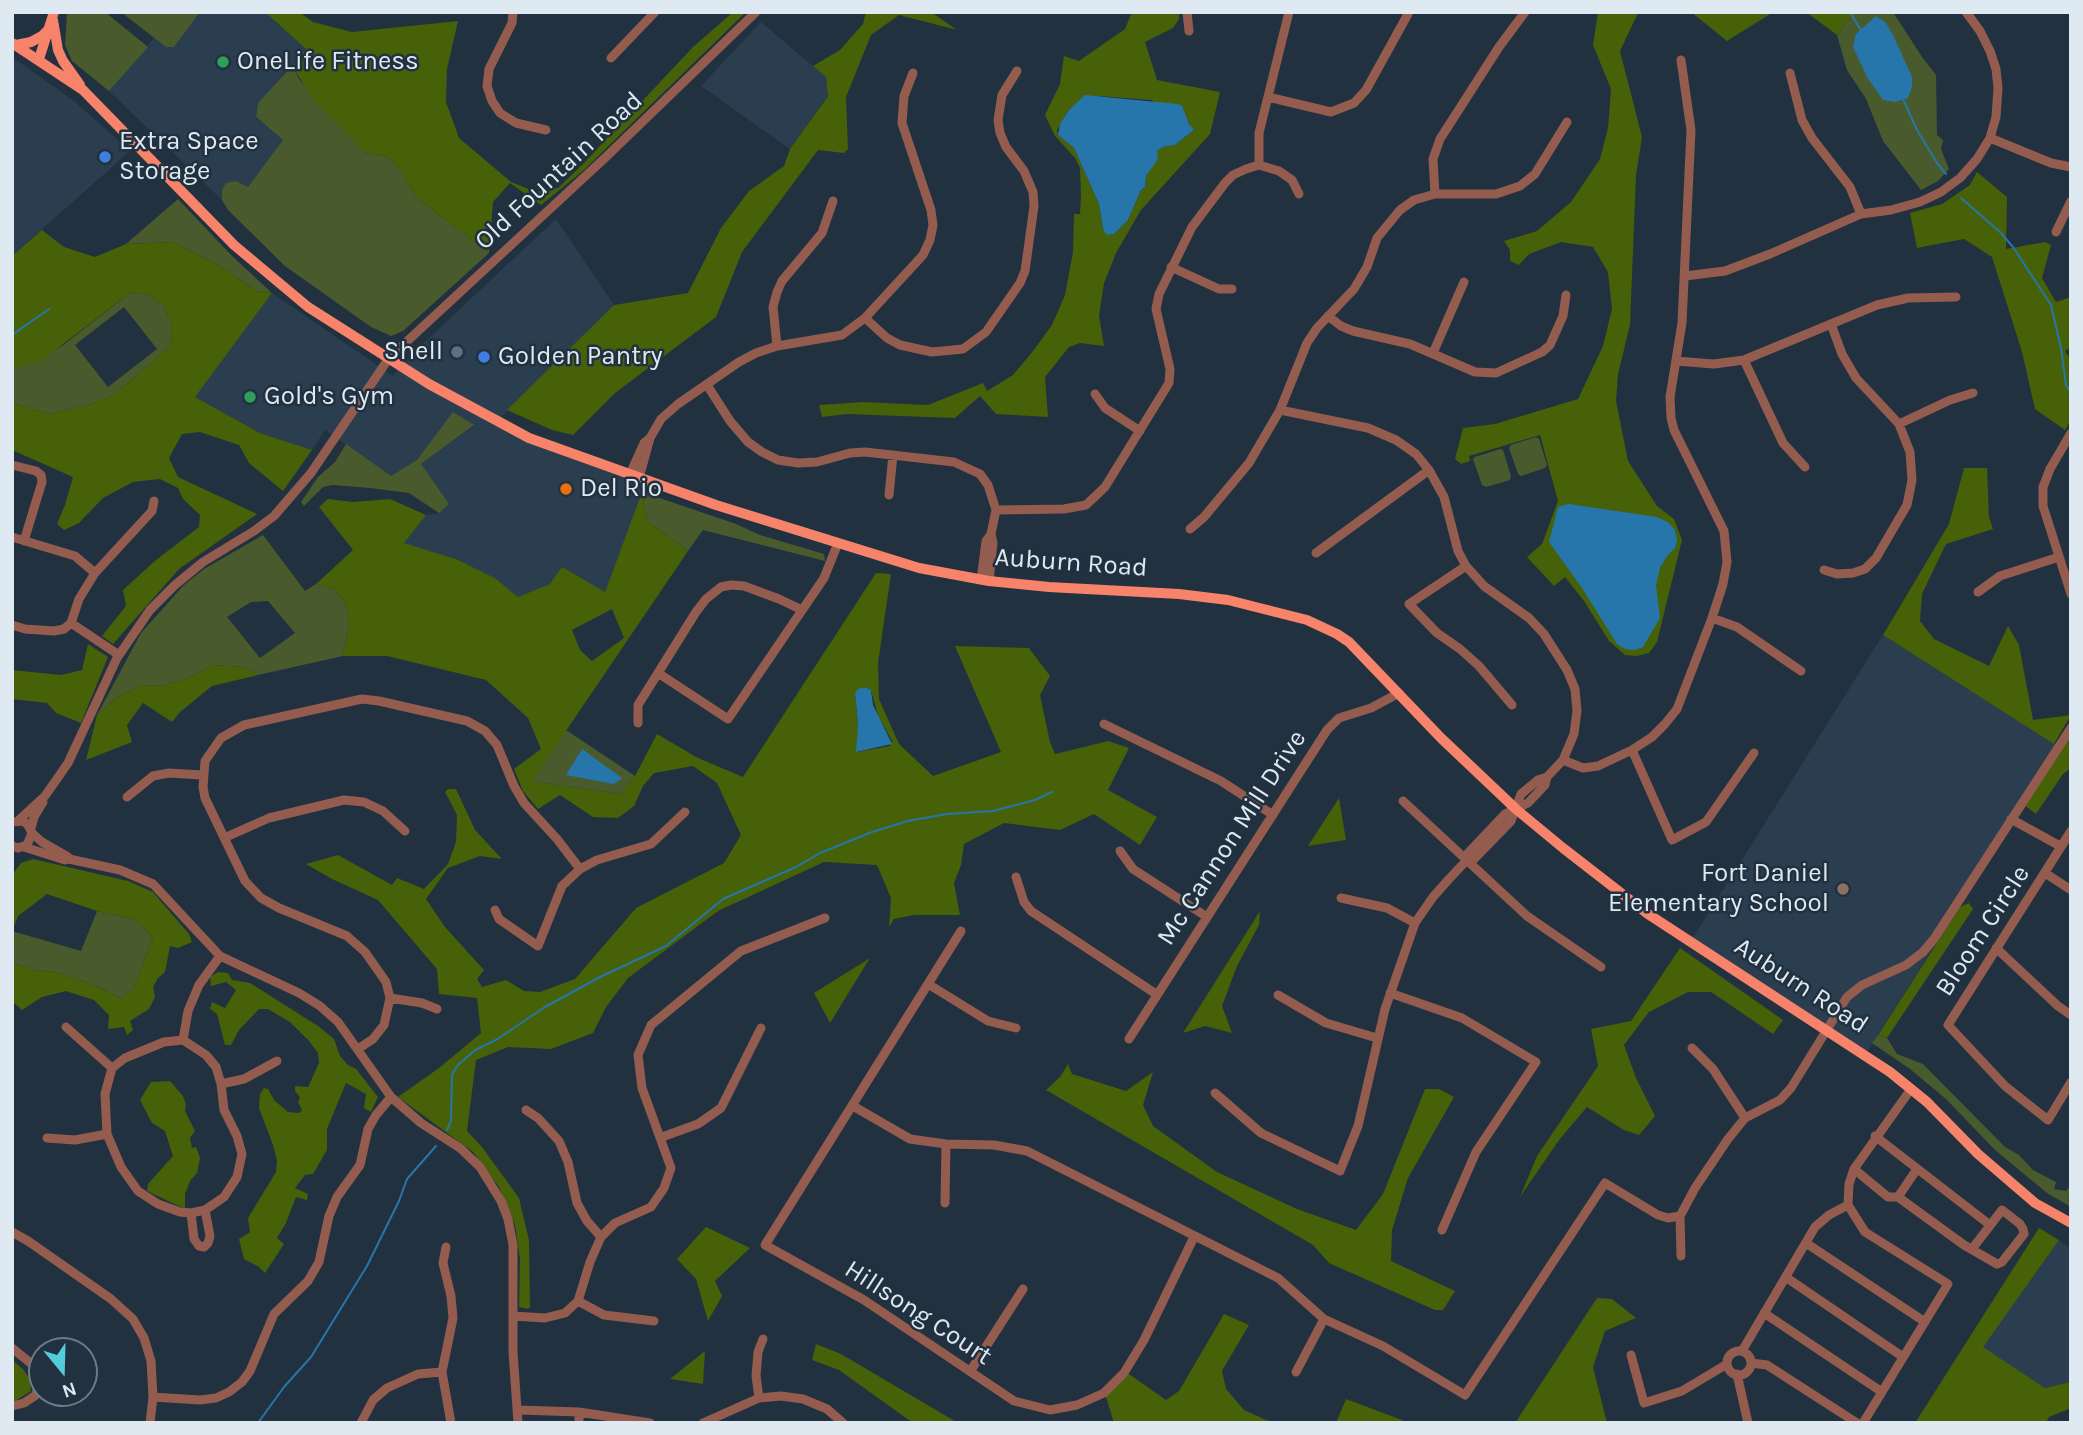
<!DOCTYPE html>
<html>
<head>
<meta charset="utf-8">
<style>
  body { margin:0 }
  #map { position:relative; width:2083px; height:1435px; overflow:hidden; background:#21313f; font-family:Karla,sans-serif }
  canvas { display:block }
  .frame { position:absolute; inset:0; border:14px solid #dfe9f2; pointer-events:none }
  .north { position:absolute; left:28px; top:1337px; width:70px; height:70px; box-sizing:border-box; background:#21313f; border:2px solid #6d7b87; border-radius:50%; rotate:161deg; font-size:19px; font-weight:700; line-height:28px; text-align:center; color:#dfe9f2 }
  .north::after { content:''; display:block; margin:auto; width:24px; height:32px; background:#53cbdb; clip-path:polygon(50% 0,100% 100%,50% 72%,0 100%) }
</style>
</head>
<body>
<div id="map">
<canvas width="2083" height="1435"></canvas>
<div class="frame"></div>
<div class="north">N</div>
</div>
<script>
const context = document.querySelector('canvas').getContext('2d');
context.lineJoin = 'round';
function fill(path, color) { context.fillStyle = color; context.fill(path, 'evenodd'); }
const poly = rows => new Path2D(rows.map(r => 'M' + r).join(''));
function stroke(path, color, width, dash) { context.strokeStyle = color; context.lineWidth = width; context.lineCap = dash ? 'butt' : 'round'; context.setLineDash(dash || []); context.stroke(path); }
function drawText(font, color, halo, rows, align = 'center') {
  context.font = font + ' Karla,sans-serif'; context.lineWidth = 5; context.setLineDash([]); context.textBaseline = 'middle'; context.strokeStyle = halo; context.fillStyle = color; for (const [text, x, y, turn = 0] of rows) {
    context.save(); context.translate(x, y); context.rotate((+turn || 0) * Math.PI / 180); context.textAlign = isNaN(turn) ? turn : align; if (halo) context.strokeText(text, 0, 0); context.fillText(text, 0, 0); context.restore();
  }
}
const built = poly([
  [200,12,265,12,306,49,258,104,256,118,284,140,248,187,222,190,222,200,109,91,154,38,166,47,174,47],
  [761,22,826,77,828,95,790,149,701,86],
  [12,57,74,101,130,151,12,256],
  [556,219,614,305,497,421,646,482,605,592,551,584,518,597,495,578,456,559,403,543,426,515,439,513,421,464,474,426,454,413,417,460,391,477,325,430,312,450,260,433,194,397,272,293,393,376,413,353],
  [1883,635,2061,748,1864,1056,1689,944],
  [2059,1240,2071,1249,2071,1382,2045,1388,1982,1347]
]);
const green = poly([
  [67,12,105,12,148,47,109,91,72,61,65,45],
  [121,12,200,12,174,47,166,47],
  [1855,12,1893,12,1922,57,1936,75,1937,135,1943,140,1941,149,1949,169,1938,181,1921,190,1883,141,1866,99,1847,70,1837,35],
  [292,66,299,79,364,152,389,157,403,174,416,197,489,253,403,331,391,336,371,327,285,266,228,210,222,200,222,190,226,183,236,181,248,187,283,140,256,117,258,103],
  [178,199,232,256,272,293,256,291,225,269,174,242,126,244],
  [131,292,149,295,164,306,172,326,171,346,115,394,89,405,49,414,12,403,12,366,18,368,62,346],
  [124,307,157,349,108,387,75,345],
  [453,412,474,425,421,464,449,504,439,513,409,493,370,488,333,485,323,487,304,506,301,502,318,477,335,462,346,444,391,476,417,460],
  [1536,437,1539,439,1547,465,1545,468,1521,476,1518,474,1509,448,1511,445],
  [1500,449,1503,450,1511,476,1510,480,1486,487,1482,485,1473,459,1475,457],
  [642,492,736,524,760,535,824,554,825,561,703,530,688,551,647,521],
  [263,535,305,591,316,584,334,589,346,603,349,625,343,656,258,675,245,667,215,665,188,678,161,686,142,685,118,697,97,715,141,633,183,586,204,569],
  [268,601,295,633,260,658,227,617,251,602],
  [566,730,635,776,620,794,531,781],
  [97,911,137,920,153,938,133,989,121,999,97,986,56,972,34,970,12,963,12,931,81,951],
  [1878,1035,1887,1038,1897,1054,1923,1064,2005,1147,2019,1155,2033,1170,2056,1182,2054,1189,2066,1191,2071,1185,2071,1207,2047,1193,1995,1150,1946,1099,1910,1069,1872,1043]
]);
const forest = poly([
  [265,12,299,12,313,22,352,32,458,21,447,69,446,102,459,138,511,182,536,192,558,188,584,163,693,47,733,12,746,12,584,170,541,205,510,183,493,202,489,253,416,197,403,174,389,157,364,152,313,99,292,66,306,49],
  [866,12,931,12,957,30,899,15,871,35,846,97,848,149,844,153,818,150,742,252,716,317,615,393,573,435,552,430,507,410,614,305,688,293,721,228,749,191,784,166,790,149,828,96,826,77,813,66,840,50,863,24],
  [1132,12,1179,12,1179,19,1173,28,1145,42,1157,80,1220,92,1210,134,1141,210,1116,253,1104,283,1099,316,1104,346,1080,343,1069,347,1045,377,1048,417,996,414,980,396,955,418,847,414,822,417,819,405,863,402,928,405,983,383,987,391,1013,375,1033,351,1052,325,1065,295,1073,252,1074,214,1080,214,1081,194,1080,168,1075,158,1055,136,1045,115,1060,84,1064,56,1079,61,1125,29],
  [1099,96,1151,100,1187,120,1193,131,1175,145,1163,147,1157,151,1146,177,1145,187,1141,190,1128,220,1114,234,1108,235,1103,229,1099,204,1074,148,1058,135,1057,130,1069,110],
  [1598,12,1643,12,1638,13,1620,51,1642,137,1636,175,1630,325,1618,374,1616,401,1628,461,1657,506,1674,519,1682,540,1657,642,1649,653,1637,656,1625,655,1609,641,1584,601,1565,577,1554,586,1527,557,1542,544,1558,501,1540,435,1469,456,1470,461,1461,464,1455,459,1463,428,1495,424,1578,399,1603,346,1612,309,1608,272,1593,247,1561,242,1529,254,1519,265,1510,261,1510,250,1504,241,1537,231,1571,202,1600,159,1608,128,1611,89,1593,45],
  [1691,12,1855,12,1837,35,1806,12,1770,14,1727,41],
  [1977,172,2007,197,2006,249,2045,242,2051,245,2042,278,2056,302,2071,297,2071,347,2065,351,2071,360,2071,420,2065,430,2035,409,2022,352,1992,257,1964,239,1917,248,1910,213,1942,204,1970,185],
  [42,230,64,247,95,257,126,244,174,242,225,269,256,291,272,293,195,397,260,433,312,450,283,491,249,463,239,445,200,432,182,434,169,458,178,477,257,514,179,569,113,644,102,636,126,606,123,590,156,560,199,527,200,515,183,499,178,488,160,479,133,482,103,498,79,523,64,530,57,524,65,505,73,477,12,450,12,403,49,414,89,405,115,394,171,346,172,326,164,306,149,295,131,292,41,361,18,368,12,366,12,256],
  [1964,468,1987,468,1989,517,1993,529,1946,544,1922,594,1920,621,1934,639,1989,666,2008,626,2019,645,2033,720,2071,715,2054,744,1883,635,1949,524],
  [642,492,647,521,688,551,532,781,620,794,635,776,657,734,698,758,743,777,876,573,891,574,878,663,879,699,899,744,933,776,1001,752,955,646,1029,648,1050,676,1040,695,1050,742,1055,754,1108,741,1129,748,1108,790,1157,817,1140,845,1094,814,1060,830,1004,823,964,844,961,865,954,883,960,915,914,915,894,919,889,927,891,898,877,865,824,862,718,911,628,978,606,1007,593,1033,551,1049,508,1047,476,1060,467,1131,482,1147,519,1198,529,1240,530,1307,528,1309,519,1307,520,1259,515,1225,499,1187,473,1152,398,1097,439,1068,481,1033,477,998,439,994,437,969,378,900,332,879,306,864,338,855,392,885,397,878,424,889,448,864,456,842,457,815,445,792,448,789,456,789,475,830,502,859,480,856,448,868,426,899,445,927,484,970,477,979,482,987,506,980,524,991,540,992,575,979,636,908,724,863,741,835,717,783,693,766,654,773,643,786,634,806,618,818,593,817,560,795,538,809,523,791,514,769,541,749,528,718,486,680,387,656,343,656,349,625,346,603,334,589,316,584,353,550,319,507,328,499,353,502,390,499,426,515,404,543,456,559,495,578,518,597,550,584,562,567,605,592],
  [612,609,624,638,592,661,580,650,572,630],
  [865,687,871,690,878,716,892,741,890,746,857,752,858,725,855,694],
  [88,644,108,657,81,723,56,713,47,703,12,699,12,670,61,675,82,670],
  [215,665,245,667,258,675,212,686,180,712,172,722,143,703,127,725,132,742,86,760,97,715,118,697,142,685,161,686,188,678],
  [2071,736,2071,768,2063,774,2036,814,2024,805],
  [1339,798,1346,840,1308,846],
  [33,859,128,881,153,892,189,934,192,942,178,948,170,946,165,972,158,978,153,987,155,997,149,1009,130,1021,133,1030,127,1035,124,1027,108,1029,109,1015,94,1000,66,991,42,997,22,1010,12,1001,12,963,34,970,56,972,97,986,121,999,133,989,153,938,137,920,97,911,47,894,18,916,12,931,12,875,21,863],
  [1969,903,1973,909,1887,1038,1878,1035,1960,907],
  [1260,911,1259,925,1237,966,1222,1006,1232,1033,1205,1026,1183,1033],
  [1680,948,1783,1020,1773,1034,1711,992,1688,992,1649,1012,1624,1045,1636,1078,1655,1116,1639,1135,1624,1130,1587,1107,1559,1140,1520,1197,1537,1156,1598,1066,1591,1029,1631,1021],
  [870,958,830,1023,814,993],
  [218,972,228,973,232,980,250,983,318,1026,334,1039,340,1056,348,1065,356,1069,378,1097,371,1112,364,1108,366,1094,346,1083,327,1129,327,1150,313,1174,305,1175,295,1188,308,1194,307,1200,296,1197,286,1223,277,1238,284,1244,265,1273,259,1267,244,1259,239,1239,250,1232,248,1218,276,1172,277,1161,273,1145,259,1108,260,1094,264,1088,268,1089,274,1100,288,1112,299,1113,302,1110,298,1102,300,1097,295,1091,295,1086,308,1087,319,1063,318,1053,309,1041,290,1022,268,1009,259,1009,239,1030,231,1045,225,1045,217,1014,210,1009,212,1002,225,1008,236,990,226,982,211,986,210,977],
  [1068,1064,1072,1074,1126,1091,1153,1072,1143,1105,1153,1126,1217,1172,1297,1209,1356,1230,1383,1194,1425,1089,1439,1089,1454,1097,1408,1178,1392,1230,1391,1261,1455,1291,1443,1310,1435,1310,1329,1263,1313,1245,1046,1090,1060,1077],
  [170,1081,183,1096,186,1105,185,1111,195,1131,190,1138,192,1148,196,1147,200,1158,197,1173,190,1181,185,1194,185,1209,147,1191,148,1184,173,1156,165,1131,152,1123,140,1100,151,1082],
  [706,1227,750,1248,715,1281,722,1296,708,1321,696,1279,677,1259],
  [2039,1228,2059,1240,1983,1347,2045,1388,2071,1382,2071,1408,2049,1417,2046,1423,1915,1423],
  [1597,1298,1612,1299,1636,1318,1605,1331,1593,1367,1607,1423,1515,1423],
  [1224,1314,1249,1325,1222,1371,1226,1389,1244,1410,1266,1420,1280,1423,1114,1423,1106,1397,1129,1374,1166,1400,1179,1391],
  [816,1344,841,1354,958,1423,913,1423,839,1370,812,1360],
  [705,1351,703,1384,670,1379],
  [12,1360,23,1369,30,1380,31,1391,12,1403],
  [1346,1399,1402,1420,1405,1423,1336,1423]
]);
const water = poly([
  [1876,16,1886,23,1893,35,1912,77,1912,87,1908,98,1895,102,1883,100,1867,77,1853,47,1856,34],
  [1085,95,1178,104,1182,106,1189,124,1194,130,1175,145,1163,147,1157,151,1158,159,1146,176,1145,187,1141,190,1128,220,1114,234,1107,235,1103,229,1099,204,1074,148,1058,135,1060,124,1069,110],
  [1569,504,1657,517,1668,522,1675,530,1677,540,1675,548,1667,556,1660,568,1656,585,1660,618,1643,647,1634,650,1625,649,1617,644,1582,588,1549,542,1558,507],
  [865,687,871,690,873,705,892,744,856,752,858,725,855,693,858,689],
  [582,749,622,778,614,784,566,775]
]);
const stream = poly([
  [1850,12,1862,32],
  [1903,99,1917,130,1937,163,1946,174],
  [1961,198,2000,232,2013,247,2051,305,2061,348,2066,385,2071,393],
  [12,335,49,309],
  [447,1130,451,1121,452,1075,457,1066,475,1050,496,1040,545,1007,600,977,666,946,723,899,796,867,820,853,872,832,908,821,947,814,993,811,1035,800,1052,792],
  [258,1423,284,1387,311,1357,367,1266,399,1201,407,1179,436,1146]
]);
const minor = poly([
  [513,12,512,23,489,69,487,86,492,101,500,113,516,123,546,130],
  [1187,12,1189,31],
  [611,58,655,12],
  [1790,73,1802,120,1812,138,1850,187,1861,214],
  [1268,97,1331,112,1354,103,1366,90,1408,14],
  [1990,138,2051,163,2071,167],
  [1259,165,1259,133,1289,12],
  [1435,194,1433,159,1440,139,1499,47,1525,12],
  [2056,232,2071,201],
  [1171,267,1219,289,1232,289],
  [1685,276,1725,271,1770,254,1861,214,1891,210,1920,202,1941,192,1960,178,1977,159,1990,138,1996,117,1998,88,1996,69,1990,51,1980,31,1966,12],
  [1328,316,1341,326,1353,331,1410,344,1475,372,1496,373,1542,352,1550,345,1563,316,1566,295],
  [865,318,887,338,900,345,932,352,963,349,986,332,1020,283,1025,271,1034,206,1033,192,1024,171,1006,147,1000,133,998,120,1002,95,1017,71],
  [777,346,773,307,777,292,782,281,822,233,833,201],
  [1433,353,1464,282],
  [1744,360,1783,443,1805,467],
  [1676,361,1714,364,1744,360,1877,305,1908,298,1956,297],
  [707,385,730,421,748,442,762,452,778,460,798,463,817,462,850,453,865,452,954,462,980,474,988,485,996,510,991,534,986,541,981,580],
  [1095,394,1105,408,1140,431],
  [1280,410,1368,428,1396,440,1416,454,1429,470,1444,497,1458,551,1466,566,1484,586,1529,618,1544,634,1567,670,1575,689,1577,711,1574,734,1563,760,1547,777,1545,785,1528,803,1505,814,1468,853,1466,861],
  [1899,424,1950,400,1973,393],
  [2071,433,2050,469,2043,487,2043,506,2071,594],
  [12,465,36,471,41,475,42,482,24,541],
  [630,474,644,443,650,438,661,419,678,404,739,362,756,353,777,346,842,335,865,318,923,255,930,240,933,225,931,210,902,123,904,96,913,73],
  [639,478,650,438],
  [889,495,893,455],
  [996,510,1064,509,1086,505,1105,487,1169,383,1170,369,1156,309,1159,294,1192,227,1225,183,1233,175,1246,169,1259,165,1279,171,1292,180,1299,194],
  [1190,529,1204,517,1249,463,1280,410,1307,343,1317,328,1354,289,1367,267,1377,238,1400,210,1414,200,1435,194,1496,194,1520,186,1535,174,1567,122],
  [12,537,75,556,95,573],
  [1316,553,1429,470],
  [1466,566,1409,604,1437,633,1460,649,1479,666,1512,705],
  [1824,570,1837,574,1853,573,1865,569,1876,558,1907,505,1912,480,1910,452,1899,424,1856,378,1842,354,1831,324],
  [989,581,993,543,991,534],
  [1978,592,2000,576,2059,557],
  [1712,618,1737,627,1801,671],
  [71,623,119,655],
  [12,625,25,629,54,631,64,629,71,623,79,599,95,573,152,511,154,501],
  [658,673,728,719,824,578,838,543],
  [638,723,638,705,696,612,706,599,721,587,731,585,744,586,779,599,802,610],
  [1104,724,1221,781,1273,815],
  [1632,750,1672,840,1706,822,1754,753],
  [1563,760,1583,768,1598,766,1632,750,1652,737,1665,724,1677,709,1712,618,1723,584,1727,562,1724,531,1674,430,1671,418,1670,397,1682,323,1691,130,1681,60],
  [127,797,153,776,169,773,202,775],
  [1403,801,1527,916,1601,967],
  [2011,819,2060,846],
  [19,820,45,796,68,763,117,658,150,610,175,585,203,562,254,531,274,516,311,473,389,358,606,157,756,12],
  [12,822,23,821,28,825,32,833,27,845,18,848,12,846],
  [31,828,34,817,43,802],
  [2071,831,1948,1025,2005,1086,2048,1120,2071,1082],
  [32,833,42,842,68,857],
  [224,838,269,818,344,800,364,802,383,811,405,831],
  [24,847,65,860,69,859,120,870,153,884,220,956,299,993,320,1006,338,1022,391,1097,421,1123,460,1148,480,1167,501,1201,508,1219,513,1245,513,1352,518,1423],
  [1120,851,1133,869,1207,917],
  [2045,873,2071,890],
  [1016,877,1024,902,1031,911,1156,994],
  [1341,898,1387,908,1415,923],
  [495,910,499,919,538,946,562,886,580,869,597,860,651,844,685,812],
  [961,931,765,1245,864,1300,1014,1401,1050,1410,1077,1405,1104,1393,1124,1373,1144,1340,1194,1237],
  [1996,948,2058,1006,2071,1015],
  [928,984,988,1021,1016,1028],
  [1390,993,1462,1018,1536,1062,1476,1152,1442,1230],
  [1278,995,1326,1023,1377,1038],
  [390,998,422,1003,437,1009],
  [66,1027,112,1068],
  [1129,1039,1327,730,1339,718,1371,708,1399,693],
  [183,1040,206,1055,216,1067,221,1084,224,1110,237,1136,242,1154,237,1177,224,1197,205,1210,191,1213,180,1212,158,1204,138,1191,121,1167,107,1134,105,1094,112,1068,125,1058,164,1042,183,1040],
  [183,1040,188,1011,199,985,220,956],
  [1692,1048,1713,1069,1745,1118],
  [358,1049,373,1039,384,1025,390,998,386,982,365,952,347,936,279,908,261,898,245,881,205,798,203,787,205,761,221,738,244,725,362,699,379,701,467,721,485,731,497,745,514,786,524,803,557,839,580,869],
  [221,1084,244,1079,277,1061],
  [1215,1093,1261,1133,1340,1171,1358,1126,1385,1009,1415,923,1433,897,1449,879,1466,861,1474,859,1511,821,1521,794,1538,780,1547,777],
  [853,1106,910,1139,946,1144,994,1145,1027,1151,1278,1278,1324,1319,1383,1346,1465,1395,1605,1183,1658,1215,1668,1218,1680,1216],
  [526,1110,538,1118,559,1141,568,1162,577,1203,587,1221,601,1237],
  [1875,1136,1990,1225],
  [662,1137,698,1124,721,1108,761,1028],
  [47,1138,75,1140,107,1134],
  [1854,1169,1888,1197,1898,1197,1964,1245,1997,1264,2002,1262,2024,1234,2023,1229,2020,1224,2002,1210,1972,1249],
  [1898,1197,1917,1169],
  [945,1203,946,1144],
  [1848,1205,1865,1232,1948,1284,1863,1423],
  [191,1213,194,1239,199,1246,204,1247,208,1243,210,1236,205,1210],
  [12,1232,28,1241,111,1299,133,1319,144,1338,151,1361,153,1397,150,1423],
  [1806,1243,1925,1322],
  [446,1247,443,1263,451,1296,453,1318,442,1372,451,1423],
  [1681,1256,1680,1216,1695,1188,1728,1139,1745,1118,1780,1100,1791,1088,1847,997,1862,985,1906,965,1923,952,1934,939,2071,728],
  [1787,1278,1903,1357],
  [578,1301,604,1315,654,1321],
  [1764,1313,1882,1392],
  [513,1316,545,1318,565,1313,578,1301,590,1262,601,1237,615,1223,651,1207,664,1188,671,1168,642,1088,638,1055,651,1025,741,951,825,918],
  [12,1348,33,1365,40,1376,36,1395,24,1403,12,1406],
  [1742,1351,1815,1227,1829,1215,1848,1205,1849,1184,1854,1169,1911,1089],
  '1727 1363a12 12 0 1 1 24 0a12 12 0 1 1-24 0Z',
  [1631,1355,1644,1403,1682,1391,1727,1364],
  [1751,1363,1767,1365,1857,1423],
  [971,1370,1023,1289],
  [1296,1372,1324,1319],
  [1737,1374,1748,1423],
  [153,1397,200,1400,216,1398,229,1392,242,1382,250,1371,274,1314,308,1281,319,1262,329,1216,337,1197,360,1165,368,1129,376,1115,391,1097],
  [759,1398,756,1376,758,1352,763,1339],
  [519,1410,579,1412,650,1423],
  [579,1412,579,1423],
  [361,1423,373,1400,387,1388,418,1374,442,1372],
  [703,1423,759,1398,781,1396,803,1399,827,1409,843,1423]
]);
const major = poly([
  [53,20,58,50,63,61,80,85],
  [12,43,83,90,234,245,308,307,429,384,529,438,716,505,919,568,989,581,1049,587,1179,594,1228,600,1307,620,1337,634,1349,642,1441,738,1517,810,1563,848,1648,914,1890,1072,1927,1102,1978,1154,2035,1203,2071,1223],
  [16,45,31,42,42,36,48,30],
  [39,59,54,12]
]);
const markers = [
  [223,62,7,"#2e9e5b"],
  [105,157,7,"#3f7fe0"],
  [457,352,7,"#5c6f8a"],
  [484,357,7,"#3f7fe0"],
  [250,397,7,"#2e9e5b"],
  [566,489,7,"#e8710a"],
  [1843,889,7,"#8d6e63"]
];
const poiNames = [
  ["OneLife Fitness",237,62],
  ["Extra Space",119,142],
  ["Storage",119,172],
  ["Shell",443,352,"right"],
  ["Golden Pantry",498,357],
  ["Gold's Gym",264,397],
  ["Del Rio",580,489],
  ["Fort Daniel",1829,874,"right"],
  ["Elementary School",1829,904,"right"]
];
const streetNames = [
  ["Old Fountain Road",559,171,-43],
  ["Auburn Road",1071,563,4],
  ["Mc Cannon Mill Drive",1232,838,-57],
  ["Bloom Circle",1983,931,-57],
  ["Auburn Road",1801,986,33],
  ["Hillsong Court",918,1313,33]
];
fill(built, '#2a3e50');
fill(green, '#495b2c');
fill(forest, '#466108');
fill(water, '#2676ab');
stroke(stream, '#2676ab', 2);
stroke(minor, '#945c4e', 9);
stroke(major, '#f7846a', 10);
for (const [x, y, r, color] of markers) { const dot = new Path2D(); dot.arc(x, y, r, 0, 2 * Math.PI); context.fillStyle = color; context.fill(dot); stroke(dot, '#21313f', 2.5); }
drawText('26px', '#dfe9f2', '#21313f', poiNames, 'left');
drawText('26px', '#dfe9f2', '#21313f', streetNames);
</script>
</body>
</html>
